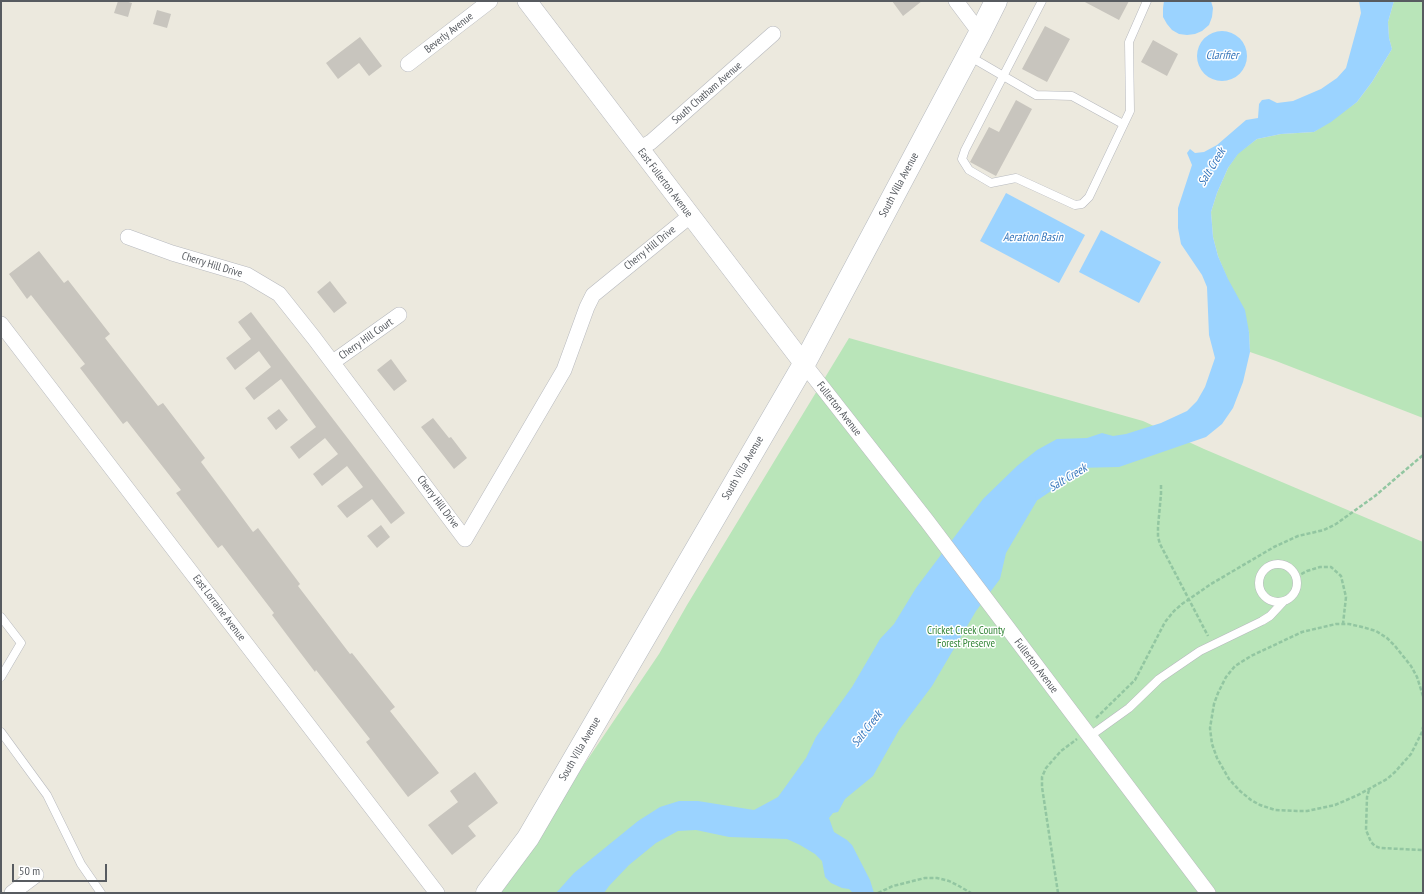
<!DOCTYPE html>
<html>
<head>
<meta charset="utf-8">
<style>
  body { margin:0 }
  #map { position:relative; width:1424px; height:894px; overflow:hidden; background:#ece9de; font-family:"PT Sans Narrow",sans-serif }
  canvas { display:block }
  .frame { position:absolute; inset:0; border:2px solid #575b60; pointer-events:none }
  .scale { position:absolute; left:12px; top:864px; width:95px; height:18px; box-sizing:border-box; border:2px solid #575b60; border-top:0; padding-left:5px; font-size:12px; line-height:14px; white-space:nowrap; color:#575b60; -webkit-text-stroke:3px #fff; paint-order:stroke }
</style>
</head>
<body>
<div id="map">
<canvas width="1424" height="894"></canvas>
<div class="frame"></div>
<div class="scale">50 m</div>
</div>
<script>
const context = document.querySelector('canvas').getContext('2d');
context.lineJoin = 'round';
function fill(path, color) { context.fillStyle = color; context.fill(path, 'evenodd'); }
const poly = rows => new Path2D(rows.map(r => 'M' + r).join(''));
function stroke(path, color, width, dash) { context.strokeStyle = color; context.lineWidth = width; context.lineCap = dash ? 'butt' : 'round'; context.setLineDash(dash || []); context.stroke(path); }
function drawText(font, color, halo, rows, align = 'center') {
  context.font = font + ' "PT Sans Narrow",sans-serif'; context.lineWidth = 3; context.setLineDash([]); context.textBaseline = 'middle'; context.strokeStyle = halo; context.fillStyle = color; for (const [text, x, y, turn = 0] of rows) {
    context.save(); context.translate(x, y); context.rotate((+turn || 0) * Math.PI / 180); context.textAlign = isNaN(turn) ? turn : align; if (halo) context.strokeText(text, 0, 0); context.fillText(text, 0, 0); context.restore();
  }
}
const green = poly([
  [1394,1,1423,1,1423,418,1276,361,1250,352,1249,332,1218,256,1213,237,1211,212,1217,193,1228,168,1238,153,1257,139,1281,134,1314,132,1357,102,1372,82,1392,49,1389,38,1388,22],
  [849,338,1143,421,1204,449,1423,542,1423,893,501,893,571,784,659,654,687,605]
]);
const water = poly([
  [1164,1,1211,1,1213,8,1212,17,1209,25,1202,31,1195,34,1187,35,1179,34,1172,30,1167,24,1163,17,1163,8],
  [1359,1,1394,1,1388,22,1389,38,1392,49,1372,82,1357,102,1331,122,1314,132,1281,134,1257,139,1238,154,1228,168,1217,193,1211,212,1213,237,1218,256,1228,279,1245,310,1249,332,1250,352,1243,382,1233,408,1222,424,1206,437,1119,467,1077,468,1042,492,1006,553,1000,579,976,611,932,686,899,730,873,776,845,799,838,812,833,813,829,818,834,832,847,840,852,845,870,880,874,893,853,893,849,889,842,888,831,883,825,877,822,861,815,854,800,845,787,839,729,837,696,830,678,831,656,843,629,865,609,886,604,893,556,893,574,873,638,821,660,807,679,801,698,801,754,810,778,797,806,758,816,737,852,687,880,639,894,624,916,588,983,499,1017,466,1037,450,1057,439,1087,438,1102,433,1113,436,1126,434,1161,423,1187,411,1197,401,1205,387,1215,358,1209,335,1207,287,1202,275,1181,244,1178,228,1178,208,1192,165,1187,153,1190,149,1195,153,1204,152,1217,145,1246,120,1258,118,1259,104,1262,100,1269,99,1277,103,1293,101,1321,89,1337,78,1346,68,1361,13],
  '1197 56a25 25 0 1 1 50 0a25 25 0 1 1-50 0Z',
  [1006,193,1085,235,1059,283,980,241],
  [1101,230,1161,262,1139,303,1079,272]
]);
const stream = poly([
  [1037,498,1080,469,1087,466]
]);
const building = poly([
  [118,1,125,1,132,3,128,17,114,13],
  [892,1,922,1,903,16],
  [1083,1,1129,1,1119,20],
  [157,10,171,14,167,28,153,24],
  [1045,26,1070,39,1047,82,1022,69],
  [360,37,382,66,369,76,359,63,338,79,326,63],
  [1153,40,1178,54,1167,76,1141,62],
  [1016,100,1032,109,996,176,970,162,989,127,999,132],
  [39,251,64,283,68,280,110,334,105,338,158,406,163,403,205,458,201,462,225,494,253,532,258,528,300,584,298,586,321,616,350,654,352,653,395,707,390,711,439,773,408,797,366,742,370,739,316,670,315,672,296,647,272,615,274,613,222,545,218,548,176,493,181,490,127,421,123,424,80,368,85,364,31,295,27,299,9,274],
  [330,281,347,303,334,313,317,292],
  [251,312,405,513,391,524,372,499,347,518,337,506,363,487,347,466,322,486,313,474,338,454,325,438,299,459,290,447,316,427,281,379,254,400,245,388,271,367,259,351,235,370,226,358,251,339,238,322],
  [391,359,407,381,394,391,377,370],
  [279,409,288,420,276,430,267,418],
  [433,418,449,438,451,437,467,458,454,469,421,427],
  [381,525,390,537,377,548,367,536],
  [475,772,498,803,468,826,476,836,452,855,428,825,458,802,450,791]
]);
const path = poly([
  [1161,485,1161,494,1158,527,1158,537,1160,544,1208,636],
  [1296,577,1307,571,1320,567,1331,567,1341,576,1346,597,1343,624],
  [1423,696,1417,677,1411,666,1395,646,1387,638,1376,631,1362,627,1349,624,1336,624,1302,632,1251,656,1235,666,1226,677,1218,693,1214,704,1210,728,1212,744,1217,758,1229,779,1240,791,1251,800,1260,805,1275,810,1297,811,1307,811,1335,805,1358,795,1387,779,1395,772,1411,754,1422,732,1423,727],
  [1096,718,1135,680,1165,622,1174,611,1182,604,1211,584,1274,547,1298,536,1324,530,1336,524,1375,496,1423,455],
  [1369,790,1367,797,1366,830,1371,842,1375,846,1380,848,1423,850],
  [878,893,893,886,925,878,937,878,949,881,959,886,971,893],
  [1058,893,1042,787,1042,777,1046,768,1053,760,1061,751,1077,739]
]);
const service = poly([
  [1042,1,965,150,962,159,969,170,991,183,1016,178,1075,205,1082,204,1089,197,1130,111,1129,42,1147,1],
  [969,56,1036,95,1072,96,1123,124],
  '1259 583a19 19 0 1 1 38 0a19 19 0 1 1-38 0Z',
  [1,617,21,643,1,677],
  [1,732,47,795,81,864,101,893],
  [1090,736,1129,708,1159,679,1200,651,1262,621,1270,616,1283,602]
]);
const minor = poly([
  [956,1,980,33],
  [408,64,490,1],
  [639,149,651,142,773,34],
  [128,237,172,253,247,275,279,294,314,338,465,539,564,370,587,307,593,295,690,216],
  [1,324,437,893],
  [333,362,399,315],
  [804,364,927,521,1208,893],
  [12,893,36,875]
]);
const tertiary = poly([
  [527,1,804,364]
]);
const secondary = poly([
  [487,893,528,838,804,364,980,33,996,1]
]);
const streetNames = [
  ["Beverly Avenue",449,33,-38],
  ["South Chatham Avenue",707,93,-41],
  ["East Fullerton Avenue",665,183,53],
  ["South Villa Avenue",899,185,-62],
  ["Cherry Hill Drive",650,248,-39],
  ["Cherry Hill Drive",212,265,17],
  ["Cherry Hill Court",366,339,-35],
  ["Fullerton Avenue",839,409,52],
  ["South Villa Avenue",743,468,-60],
  ["Cherry Hill Drive",438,502,53],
  ["East Lorraine Avenue",219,608,53],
  ["Fullerton Avenue",1036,666,53],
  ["South Villa Avenue",580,749,-60]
];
const parkNames = [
  ["Cricket Creek County",966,631],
  ["Forest Preserve",966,644]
];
const waterNames = [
  ["Clarifier",1222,56],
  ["Salt Creek",1212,167,-59],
  ["Aeration Basin",1033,238],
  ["Salt Creek",1068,478,-31],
  ["Salt Creek",867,729,-52]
];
fill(green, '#b9e5b9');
fill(water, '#9bd3ff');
stroke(stream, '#9bd3ff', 4);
fill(building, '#c8c5be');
stroke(service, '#b7b9be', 9);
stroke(minor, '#b7b9be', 16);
stroke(tertiary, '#b7b9be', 20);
stroke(secondary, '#b4b8be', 23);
stroke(path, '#92c6a1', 2.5, [4, 2]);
stroke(service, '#fff', 8);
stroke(minor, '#fff', 15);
stroke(tertiary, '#fff', 19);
stroke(secondary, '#fff', 22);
drawText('11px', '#575b60', '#fff', streetNames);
drawText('11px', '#328536', '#fff', parkNames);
drawText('italic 12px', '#3978bc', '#fff', waterNames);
</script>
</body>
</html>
